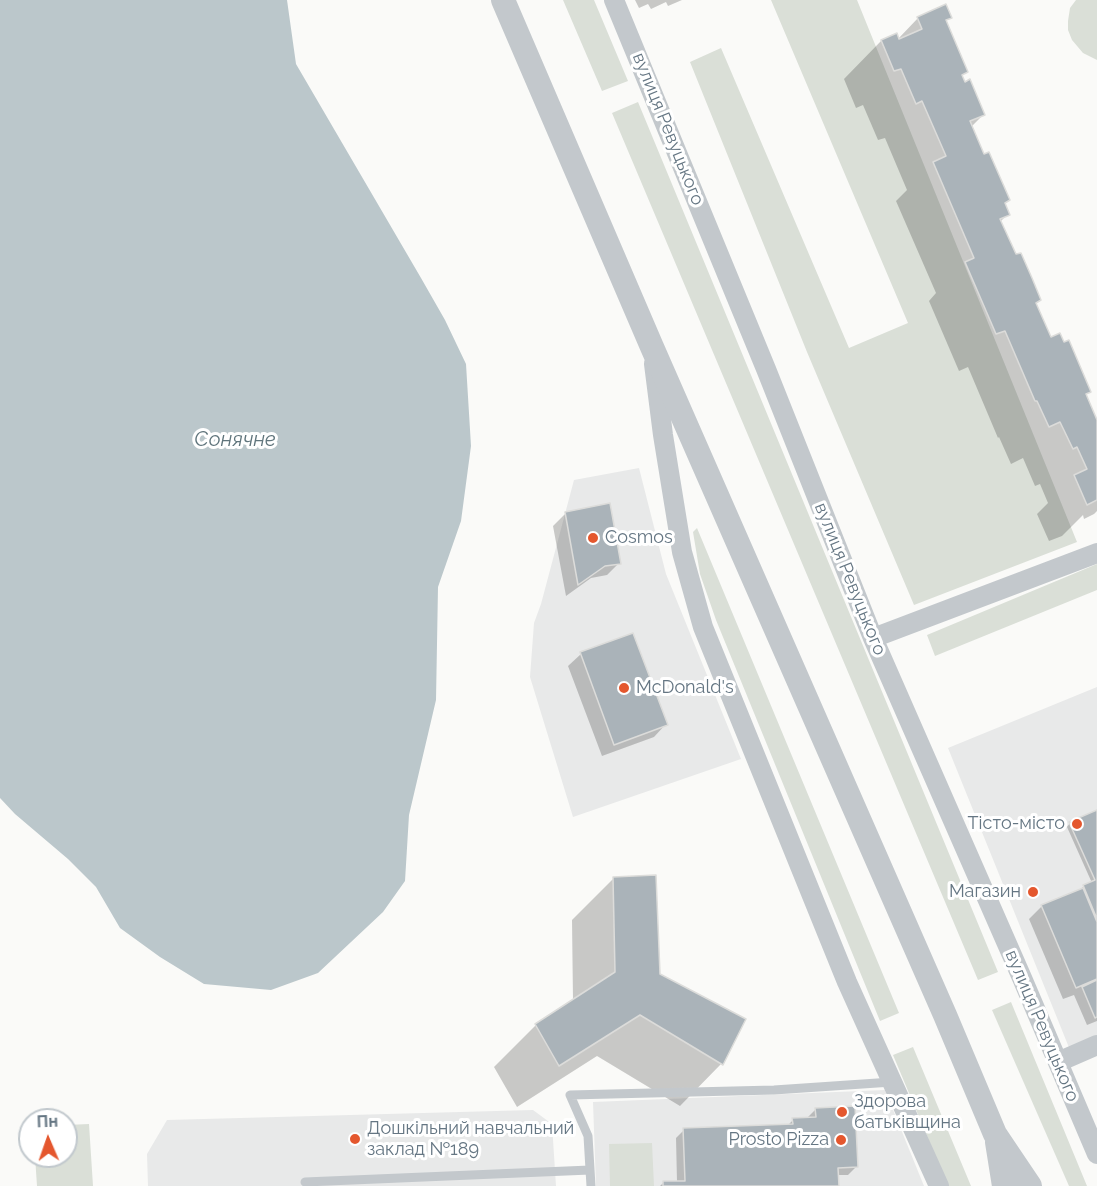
<!DOCTYPE html>
<html>
<head>
<meta charset="utf-8">
<style>
  body { margin:0 }
  #map { position:relative; width:1097px; height:1186px; overflow:hidden; background:#fafaf8; font-family:Raleway,sans-serif }
  canvas { display:block }
  .north { position:absolute; left:18px; top:1108px; width:60px; height:60px; box-sizing:border-box; background:#fff; border:2px solid #c1c8cd; border-radius:50%; rotate:358deg; font-size:16px; font-weight:700; line-height:24px; text-align:center; color:#657683 }
  .north::after { content:''; display:block; margin:auto; width:21px; height:27px; background:#e4572e; clip-path:polygon(50% 0,100% 100%,50% 72%,0 100%) }
</style>
</head>
<body>
<div id="map">
<canvas width="1097" height="1186"></canvas>
<div class="north">Пн</div>
</div>
<script>
const context = document.querySelector('canvas').getContext('2d');
context.lineJoin = 'round';
function fill(path, color) { context.fillStyle = color; context.fill(path, 'evenodd'); }
const poly = rows => new Path2D(rows.map(r => 'M' + r).join(''));
function stroke(path, color, width, dash) { context.strokeStyle = color; context.lineWidth = width; context.lineCap = dash ? 'butt' : 'round'; context.setLineDash(dash || []); context.stroke(path); }
function drawText(font, color, halo, rows, align = 'center') {
  context.font = font + ' Raleway,sans-serif'; context.lineWidth = 6; context.setLineDash([]); context.textBaseline = 'middle'; context.strokeStyle = halo; context.fillStyle = color; for (const [text, x, y, turn = 0] of rows) {
    context.save(); context.translate(x, y); context.rotate((+turn || 0) * Math.PI / 180); context.textAlign = isNaN(turn) ? turn : align; if (halo) context.strokeText(text, 0, 0); context.fillText(text, 0, 0); context.restore();
  }
}
const built = poly([
  [639,468,666,574,741,759,573,817,530,677,534,623,541,604,574,480],
  [1097,687,1097,1038,1070,1050,948,748],
  [885,1090,924,1186,596,1186,593,1102],
  [533,1110,552,1124,556,1186,148,1186,147,1154,167,1120]
]);
const green = poly([
  [563,0,594,0,628,81,602,91],
  [771,0,857,0,1077,542,914,605,807,352,690,62,721,48,849,348,908,323],
  [1076,0,1097,0,1097,60,1083,53,1072,40,1068,30,1068,21,1070,8],
  [638,102,998,972,978,980,612,113],
  [697,528,899,1013,880,1021,716,620,700,574,693,532],
  [1097,564,1097,590,935,656,927,635],
  [1011,1002,1087,1186,1069,1186,992,1010],
  [913,1047,971,1186,948,1186,893,1055],
  [89,1124,93,1186,37,1186,35,1156,66,1156,66,1125],
  [652,1143,654,1186,610,1186,609,1144]
]);
const water = poly([
  [0,0,287,0,296,64,421,278,445,320,466,364,471,446,461,521,438,587,436,700,409,815,405,881,383,912,318,973,271,990,204,984,160,957,120,928,96,887,68,859,15,814,0,798]
]);
const shadow = poly([
  [635,0,682,0,668,6,666,2,651,9,648,4,639,8],
  [950,17,945,22,966,72,961,77,983,115,971,127,983,156,1008,200,1004,204,1008,214,1000,222,1015,256,1040,300,1035,304,1050,339,1089,392,1085,396,1097,424,1097,511,1094,514,1084,519,1083,515,1062,536,1049,541,1037,514,1048,503,1040,484,1035,486,1023,458,1011,464,999,437,998,438,968,367,959,371,929,301,936,293,896,201,907,190,885,138,878,140,863,105,856,108,844,79,881,41,896,35,898,39,918,18],
  [566,513,619,563,607,575,591,578,566,596,553,526],
  [581,654,666,724,654,737,602,756,568,666],
  [1097,811,1097,1021,1087,1025,1074,995,1063,999,1029,919,1042,906,1080,890,1084,886,1092,883,1067,827,1070,823],
  [614,878,659,975,721,1064,680,1106,597,1056,517,1107,494,1067,536,1025,573,1001,572,920],
  [816,1109,856,1167,848,1175,837,1175,838,1186,660,1186,663,1183,677,1182,676,1138,684,1130,787,1126,793,1120,808,1119,808,1117]
]);
const building = poly([
  [946,4,952,18,946,20,968,72,962,75,965,82,970,79,985,115,970,121,984,154,989,152,1010,200,1005,203,1010,215,1000,219,1016,254,1021,253,1032,278,1041,300,1036,303,1051,337,1060,333,1064,342,1069,340,1091,392,1086,394,1097,420,1097,500,1087,505,1074,475,1087,469,1077,447,1073,449,1060,422,1049,427,1037,401,1035,401,1005,331,996,334,965,262,974,258,933,162,946,156,922,101,916,104,901,69,894,71,881,40,897,33,899,39,922,29,917,17,946,4],
  [610,503,621,564,605,566,578,585,565,512,610,503],
  [633,633,668,725,614,745,580,652,633,633],
  [1097,810,1097,919,1083,885,1095,880,1069,822,1097,810],
  [656,875,660,974,746,1019,723,1065,640,1015,559,1066,535,1024,615,972,613,877,656,875],
  [1083,888,1097,922,1097,979,1076,988,1041,905,1083,888],
  [1097,980,1097,1017,1095,1018,1082,987,1097,980],
  [855,1106,858,1167,838,1168,839,1186,663,1186,663,1181,685,1181,683,1128,793,1124,792,1118,816,1117,815,1108,855,1106]
]);
const service = poly([
  [305,1182,590,1170],
  [591,1186,588,1136,570,1095,774,1090,892,1082]
]);
const minor = poly([
  [614,0,766,369,873,638,1022,978,1097,1154],
  [654,364,663,435,682,552,703,627,847,982,939,1186],
  [873,638,1097,553],
  [1058,1062,1097,1045]
]);
const tertiary = poly([
  [503,0,652,347,945,1015,995,1134,1030,1186],
  [997,1142,1004,1186]
]);
const markers = [
  [593,538,6,"#e4572e"],
  [624,688,6,"#e4572e"],
  [1077,824,6,"#e4572e"],
  [1033,892,6,"#e4572e"],
  [842,1112,6,"#e4572e"],
  [355,1139,6,"#e4572e"],
  [841,1140,6,"#e4572e"]
];
const streetNames = [
  ["вулиця Ревуцького",668,129,68],
  ["вулиця Ревуцького",850,579,68],
  ["вулиця Ревуцького",1042,1026,67]
];
const poiNames = [
  ["Cosmos",605,538],
  ["McDonald's",636,688],
  ["Тісто-місто",1065,824,"right"],
  ["Магазин",1021,892,"right"],
  ["Здорова",854,1102],
  ["батьківщина",854,1123],
  ["Дошкільний навчальний",367,1129],
  ["заклад №189",367,1150],
  ["Prosto Pizza",829,1140,"right"]
];
const waterNames = [
  ["Сонячне",235,440]
];
fill(built, '#e8e9e9');
fill(green, '#dadfd7');
fill(water, '#bbc7cb');
fill(shadow, '#0003');
fill(building, '#aab3b9');
stroke(building, '#dcdcda', 1.5);
stroke(service, '#c3c8cc', 9);
stroke(minor, '#c3c8cc', 20);
stroke(tertiary, '#c3c8cc', 24);
for (const [x, y, r, color] of markers) { const dot = new Path2D(); dot.arc(x, y, r, 0, 2 * Math.PI); context.fillStyle = color; context.fill(dot); stroke(dot, '#fff', 2); }
drawText('18px', '#657683', '#fff', streetNames);
drawText('18px', '#657683', '#fff', poiNames, 'left');
drawText('italic 20px', '#60757c', '#fff', waterNames);
</script>
</body>
</html>
